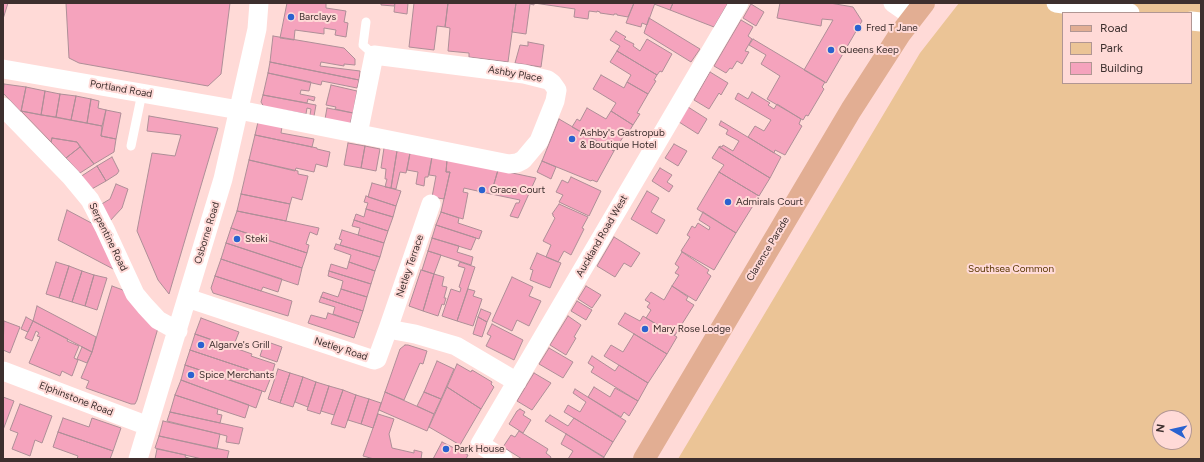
<!DOCTYPE html>
<html>
<head>
<meta charset="utf-8">
<style>
  body { margin:0 }
  #map { position:relative; width:1204px; height:462px; overflow:hidden; background:#ffdad7; font-family:Figtree,sans-serif }
  canvas { display:block }
  .frame { position:absolute; inset:0; border:4px solid #3d2f2e; pointer-events:none }
  .legend { position:absolute; left:1062px; top:12px; width:130px; height:72px; box-sizing:border-box; background:#ffdad7; border:1px solid #b19693; margin:0; padding:5px 7px; list-style:none; font-size:12px; color:#3d2f2e }
  .legend li { display:flex; align-items:center; gap:8px; height:20px }
  .legend b { width:20px; border:1px solid #b19693 }
  .north { position:absolute; left:1152px; top:410px; width:40px; height:40px; box-sizing:border-box; background:#ffdad7; border:1px solid #b19693; border-radius:50%; rotate:278deg; font-size:11px; font-weight:700; line-height:16px; text-align:center; color:#3d2f2e }
  .north::after { content:''; display:block; margin:auto; width:14px; height:18px; background:#2a62d0; clip-path:polygon(50% 0,100% 100%,50% 72%,0 100%) }
</style>
</head>
<body>
<div id="map">
<canvas width="1204" height="462"></canvas>
<div class="frame"></div>
<ul class="legend">
<li><b style="height:5px;background:#e2ae93"></b>Road</li>
<li><b style="height:11px;background:#ebc496"></b>Park</li>
<li><b style="height:11px;background:#f5a3bd"></b>Building</li>
</ul>
<div class="north">N</div>
</div>
<script>
const context = document.querySelector('canvas').getContext('2d');
context.lineJoin = 'round';
function fill(path, color) { context.fillStyle = color; context.fill(path, 'evenodd'); }
const poly = rows => new Path2D(rows.map(r => 'M' + r).join(''));
function stroke(path, color, width, dash) { context.strokeStyle = color; context.lineWidth = width; context.lineCap = dash ? 'butt' : 'round'; context.setLineDash(dash || []); context.stroke(path); }
function drawText(font, color, halo, rows, align = 'center') {
  context.font = font + ' Figtree,sans-serif'; context.lineWidth = 4; context.setLineDash([]); context.textBaseline = 'middle'; context.strokeStyle = halo; context.fillStyle = color; for (const [text, x, y, turn = 0] of rows) {
    context.save(); context.translate(x, y); context.rotate((+turn || 0) * Math.PI / 180); context.textAlign = isNaN(turn) ? turn : align; if (halo) context.strokeText(text, 0, 0); context.fillText(text, 0, 0); context.restore();
  }
}
const green = poly([
  [959,3,1201,3,1201,459,678,459,920,53],
  [1063,13,1191,13,1191,83,1063,83],
  [1160,418,1184,418,1184,442,1160,442]
]);
const building = poly([
  [3,3,8,3,3,19,3,3],
  [66,3,230,3,221,74,208,86,79,63,69,58,66,3],
  [287,3,326,3,326,8,346,11,344,22,348,23,346,37,335,35,336,30,324,28,324,34,295,30,294,40,280,38,287,3],
  [381,3,395,3,394,6,381,5,381,3],
  [395,3,408,3,407,14,394,12,395,3],
  [414,3,448,3,445,27,437,26,434,50,409,47,414,3],
  [448,3,516,3,508,62,469,57,469,53,448,51,450,28,445,27,448,3],
  [516,3,534,3,534,5,530,4,526,34,512,32,516,3],
  [534,3,634,3,628,17,617,15,617,14,614,14,614,15,600,13,600,12,597,11,597,12,589,11,588,19,574,17,575,9,534,3],
  [634,3,655,3,647,25,642,23,641,27,626,23,634,3],
  [655,3,673,3,670,10,654,4,655,3],
  [673,3,728,3,714,27,670,10,673,3],
  [780,3,830,3,853,7,862,21,826,83,804,70,833,20,822,19,821,26,777,18,780,3],
  [751,4,764,12,756,26,743,18,751,4],
  [649,18,700,49,691,62,644,33,649,18],
  [741,20,753,27,748,36,752,39,745,51,749,52,742,64,737,61,732,69,730,68,726,73,714,66,741,20],
  [616,31,626,37,624,39,634,44,633,46,640,51,647,39,672,54,662,72,660,71,657,75,617,51,620,46,610,40,616,31],
  [273,36,344,48,355,59,355,65,344,64,344,66,321,62,320,66,360,71,359,80,270,62,273,36],
  [753,39,825,82,822,87,824,89,808,116,806,115,803,120,767,99,780,76,761,64,766,55,749,45,753,39],
  [528,42,544,45,541,67,515,63,520,45,528,46,528,42],
  [617,51,657,75,654,80,656,81,648,94,627,82,631,75,610,62,617,51],
  [270,62,359,80,357,88,322,81,321,85,268,73,270,62],
  [710,72,728,83,721,95,719,93,709,109,694,100,710,72],
  [268,73,311,82,309,91,301,90,300,94,315,97,314,101,308,99,307,103,263,95,268,73],
  [601,75,624,88,627,82,648,94,637,113,640,114,633,125,611,111,616,103,593,89,601,75],
  [4,84,26,87,21,112,3,93,4,84],
  [331,85,357,91,353,113,335,109,336,107,326,105,331,85],
  [26,87,45,91,41,115,21,111,26,87],
  [45,91,60,94,56,117,41,115,45,91],
  [752,92,770,103,768,105,774,109,777,104,801,119,799,124,802,126,785,155,775,150,774,153,748,137,755,126,764,131,771,120,735,99,738,93,748,99,752,92],
  [60,94,76,96,71,120,56,117,60,94],
  [263,95,316,105,314,116,310,115,311,109,307,108,306,114,264,107,261,102,263,95],
  [76,96,91,99,87,123,71,120,76,96],
  [91,99,99,101,98,108,106,110,102,126,87,123,91,99],
  [688,107,707,119,698,134,679,122,688,107],
  [327,108,353,113,350,124,325,119,327,108],
  [587,108,606,119,611,111,633,125,627,135,625,134,614,151,572,127,577,119,580,121,587,108],
  [106,110,121,113,116,139,101,136,106,110],
  [21,111,102,126,101,136,116,139,114,152,94,164,77,142,52,138,51,142,21,111],
  [149,116,218,128,169,294,158,280,137,231,152,153,175,156,181,135,147,131,149,116],
  [559,119,614,151,597,182,592,180,591,181,542,161,559,119],
  [721,121,781,157,770,178,719,147,720,146,722,147,723,145,733,151,739,141,726,134,728,130,719,125,721,121],
  [258,122,282,127,281,133,314,139,312,147,255,135,258,122],
  [255,135,317,148,317,149,330,152,327,167,316,164,314,172,296,168,295,171,249,160,255,135],
  [52,138,77,142,80,147,66,158,51,142,52,138],
  [348,143,365,146,361,168,344,165,348,143],
  [674,144,687,151,678,166,665,158,674,144],
  [365,146,380,149,376,171,361,168,365,146],
  [80,147,94,164,80,173,66,158,80,147],
  [719,147,770,178,759,196,719,172,724,165,712,158,719,147],
  [384,148,397,151,391,188,385,187,387,179,385,179,386,169,381,168,384,148],
  [397,151,410,153,406,173,400,172,396,189,391,188,397,151],
  [410,153,432,157,428,177,425,177,424,186,416,184,418,172,407,170,410,153],
  [112,157,119,171,117,174,106,181,97,166,112,157],
  [432,157,447,160,446,172,450,172,444,199,432,197,436,176,429,175,432,157],
  [249,160,298,171,298,174,308,176,302,200,292,197,290,204,241,194,249,160],
  [447,160,498,170,491,194,464,188,463,192,468,193,463,219,441,212,450,172,446,172,447,160],
  [542,161,556,167,551,179,537,172,542,161],
  [97,166,106,181,90,190,80,177,97,166],
  [660,168,672,175,667,182,673,186,669,192,652,181,660,168],
  [498,170,536,178,518,218,510,216,516,203,519,203,520,200,491,194,498,170],
  [719,172,759,196,736,233,697,209,719,172],
  [571,177,601,191,589,216,559,202,563,195,556,192,562,180,568,183,571,177],
  [372,183,401,191,396,206,368,197,372,183],
  [116,184,128,189,122,208,109,222,100,205,110,199,116,184],
  [647,191,659,198,651,212,665,220,657,234,631,219,647,191],
  [241,194,290,204,286,221,237,211,241,194],
  [366,196,396,206,393,217,366,209,368,203,364,202,366,196],
  [559,204,588,217,582,228,584,229,571,255,564,251,558,262,546,257,551,245,543,241,555,218,553,216,553,214,552,214,559,204],
  [366,209,393,217,388,231,354,220,356,214,364,217,366,209],
  [67,210,97,226,117,271,58,240,67,210],
  [237,211,286,221,319,228,317,235,310,232,306,244,309,245,307,253,231,228,237,211],
  [441,212,459,218,458,223,482,231,479,239,436,225,441,212],
  [703,212,736,233,714,270,681,251,690,237,687,235,692,226,695,228,698,223,709,230,710,227,699,220,703,212],
  [354,220,388,231,384,243,358,235,360,228,352,226,354,220],
  [436,225,476,238,471,250,432,238,436,225],
  [231,228,307,253,302,268,226,243,231,228],
  [342,230,384,243,380,257,340,245,342,240,339,239,342,230],
  [614,237,640,253,631,267,624,263,615,277,597,266,614,237],
  [432,238,459,246,457,252,473,257,471,265,428,251,432,238],
  [226,243,302,268,298,285,221,259,226,243],
  [336,244,380,257,375,271,349,262,351,255,334,249,336,244],
  [428,251,441,255,434,274,422,270,428,251],
  [682,252,709,270,707,273,711,276,696,301,672,286,679,275,675,273,679,267,675,264,682,252],
  [537,253,561,263,550,288,530,280,533,270,530,269,537,253],
  [221,259,282,279,278,292,263,287,261,291,215,276,221,259],
  [56,262,69,266,59,298,46,294,56,262],
  [349,262,375,271,371,284,329,271,331,264,347,269,349,262],
  [460,262,475,267,457,321,442,316,451,289,460,292,461,288,459,287,465,268,458,266,460,262],
  [69,266,82,271,72,302,59,298,69,266],
  [421,270,434,274,423,311,409,306,421,270],
  [82,271,94,275,85,306,72,302,82,271],
  [329,271,371,284,367,297,341,289,343,281,328,276,329,271],
  [434,274,444,277,442,286,447,287,444,298,446,298,444,305,442,304,438,316,423,311,434,274],
  [94,275,107,278,97,310,85,306,94,275],
  [215,276,292,301,288,316,213,293,211,288,215,276],
  [512,277,533,287,529,296,541,301,529,326,517,320,512,331,492,321,512,277],
  [112,286,123,290,130,301,158,328,137,400,135,404,131,404,86,388,89,381,81,378,92,352,112,286],
  [586,286,601,295,592,308,578,299,586,286],
  [672,286,688,297,686,300,694,305,675,335,646,318,651,310,647,307,650,303,645,300,651,292,664,300,672,286],
  [341,289,367,297,363,311,321,297,323,292,338,297,341,289],
  [468,289,475,291,473,296,482,299,473,326,457,321,468,289],
  [321,297,363,311,359,323,333,314,335,307,319,302,321,297],
  [577,301,592,310,586,320,571,311,577,301],
  [37,306,96,337,92,352,33,321,37,306],
  [481,309,491,313,487,322,478,317,481,309],
  [328,313,359,323,354,338,308,323,311,315,326,319,328,313],
  [625,313,640,321,643,316,677,337,667,354,618,324,625,313],
  [568,316,581,325,574,337,576,338,566,355,550,345,568,316],
  [26,317,33,321,28,332,21,329,26,317],
  [478,317,487,322,482,337,473,334,478,317],
  [201,318,239,332,233,347,195,334,201,318],
  [4,321,20,327,10,353,3,350,4,321],
  [33,321,68,339,67,341,79,346,74,358,78,360,72,376,62,371,60,376,29,363,40,337,37,336,39,333,36,331,32,341,25,338,33,321],
  [492,324,523,340,514,360,486,346,491,336,487,334,492,324],
  [195,334,252,354,251,356,275,364,271,377,190,350,195,334],
  [634,334,667,354,648,383,604,356,611,345,623,352,634,334],
  [265,341,282,347,277,362,260,356,265,341],
  [405,345,408,345,427,351,423,364,420,363,404,400,385,392,400,349,405,345],
  [82,347,92,352,87,363,77,359,82,347],
  [549,348,573,362,563,378,539,364,549,348],
  [190,350,271,377,265,392,185,365,190,350],
  [592,356,615,371,619,365,648,383,638,401,591,372,594,367,588,363,592,356],
  [437,361,454,369,441,399,424,392,437,361],
  [457,364,471,372,472,370,492,382,491,384,494,387,481,409,447,387,457,364],
  [185,365,262,391,256,408,181,380,185,365],
  [278,369,290,373,280,403,268,399,278,369],
  [290,373,303,377,293,407,280,403,290,373],
  [534,373,551,383,532,410,517,401,534,373],
  [303,377,316,382,308,407,295,402,303,377],
  [181,380,249,405,245,418,175,395,181,380],
  [316,382,329,386,320,414,307,410,316,382],
  [329,386,343,390,334,415,321,411,329,386],
  [447,387,481,409,460,445,429,427,447,387],
  [594,387,610,397,615,388,638,401,629,416,624,412,621,417,588,397,594,387],
  [575,389,626,421,613,442,564,412,568,405,580,412,586,402,573,393,575,389],
  [343,390,356,395,345,428,331,424,343,390],
  [385,392,434,414,427,431,379,410,385,392],
  [424,392,441,399,434,414,417,406,424,392],
  [175,395,218,409,217,414,222,415,220,423,170,412,175,395],
  [356,395,369,399,361,424,348,420,356,395],
  [3,397,14,401,3,430,3,397],
  [369,399,381,403,373,428,361,424,369,399],
  [20,404,52,416,42,443,35,440,30,456,12,449,18,433,10,430,20,404],
  [520,409,525,412,523,415,531,420,523,433,509,424,517,411,520,409],
  [170,412,243,428,239,444,226,442,227,436,167,421,170,412],
  [378,414,394,419,389,434,392,448,414,453,414,450,422,452,421,459,374,459,363,456,378,414],
  [550,415,568,426,574,418,613,442,604,457,545,421,550,415],
  [63,418,89,427,92,418,121,428,113,451,58,432,63,418],
  [163,421,220,434,217,449,159,436,163,421],
  [519,431,548,449,546,453,551,457,550,459,522,459,503,447,511,435,515,437,519,431],
  [58,432,113,451,110,459,77,459,78,456,53,447,58,432],
  [566,434,606,459,568,459,573,451,561,444,566,434],
  [159,436,229,451,227,459,202,459,155,448,159,436],
  [442,442,468,455,466,459,433,459,442,442],
  [157,449,186,455,185,457,192,459,155,459,157,449]
]);
const lane = poly([
  [366,22,363,45,374,55],
  [131,146,142,93]
]);
const street = poly([
  [893,3,913,17],
  [1056,3,1130,13],
  [1191,21,1201,22],
  [3,69,239,110,509,164,517,163,523,160,539,141,555,101,557,90,552,83,548,80,524,74,374,55,358,134],
  [3,107,71,177,90,200,105,229,135,294,145,306,158,320,178,331],
  [187,298,374,360,377,359,388,329,415,334,456,346,517,382],
  [388,329,431,204],
  [3,371,148,426],
  [138,459,223,179,257,29,259,3],
  [503,459,480,444,739,3]
]);
const primary = poly([
  [644,459,851,110,900,34,924,3]
]);
const markers = [
  [291,17,4,"#2a62d0"],
  [858,28,4,"#2a62d0"],
  [831,50,4,"#2a62d0"],
  [572,139,4,"#2a62d0"],
  [482,190,4,"#2a62d0"],
  [728,202,4,"#2a62d0"],
  [237,239,4,"#2a62d0"],
  [645,329,4,"#2a62d0"],
  [201,345,4,"#2a62d0"],
  [191,375,4,"#2a62d0"],
  [446,449,4,"#2a62d0"]
];
const poiNames = [
  ["Barclays",299,17],
  ["Fred T Jane",866,28],
  ["Queens Keep",839,50],
  ["Ashby's Gastropub",580,133],
  ["& Boutique Hotel",580,145],
  ["Grace Court",490,190],
  ["Admirals Court",736,202],
  ["Steki",245,239],
  ["Mary Rose Lodge",653,329],
  ["Algarve's Grill",209,345],
  ["Spice Merchants",199,375],
  ["Park House",454,449]
];
const streetNames = [
  ["Ashby Place",515,74,10],
  ["Portland Road",121,89,10],
  ["Osborne Road",207,233,-73],
  ["Auckland Road West",602,236,-60],
  ["Serpentine Road",108,237,64],
  ["Clarence Parade",768,249,-59],
  ["Netley Terrace",410,266,-71],
  ["Netley Road",341,349,18],
  ["Elphinstone Road",76,399,21]
];
const parkNames = [
  ["Southsea Common",1011,269]
];
fill(green, '#ebc496');
fill(building, '#f5a3bd');
stroke(building, '#ae8e97', 1);
stroke(lane, '#fff', 9);
stroke(street, '#fff', 19);
stroke(primary, '#e2ae93', 22);
for (const [x, y, r, color] of markers) { const dot = new Path2D(); dot.arc(x, y, r, 0, 2 * Math.PI); context.fillStyle = color; context.fill(dot); stroke(dot, '#ffdad7', 1.5); }
drawText('10px', '#3d2f2e', '#ffdad7', poiNames, 'left');
drawText('10px', '#3d2f2e', '#ffdad7', streetNames);
drawText('10px', '#583600', '#ffdad7', parkNames);
</script>
</body>
</html>
